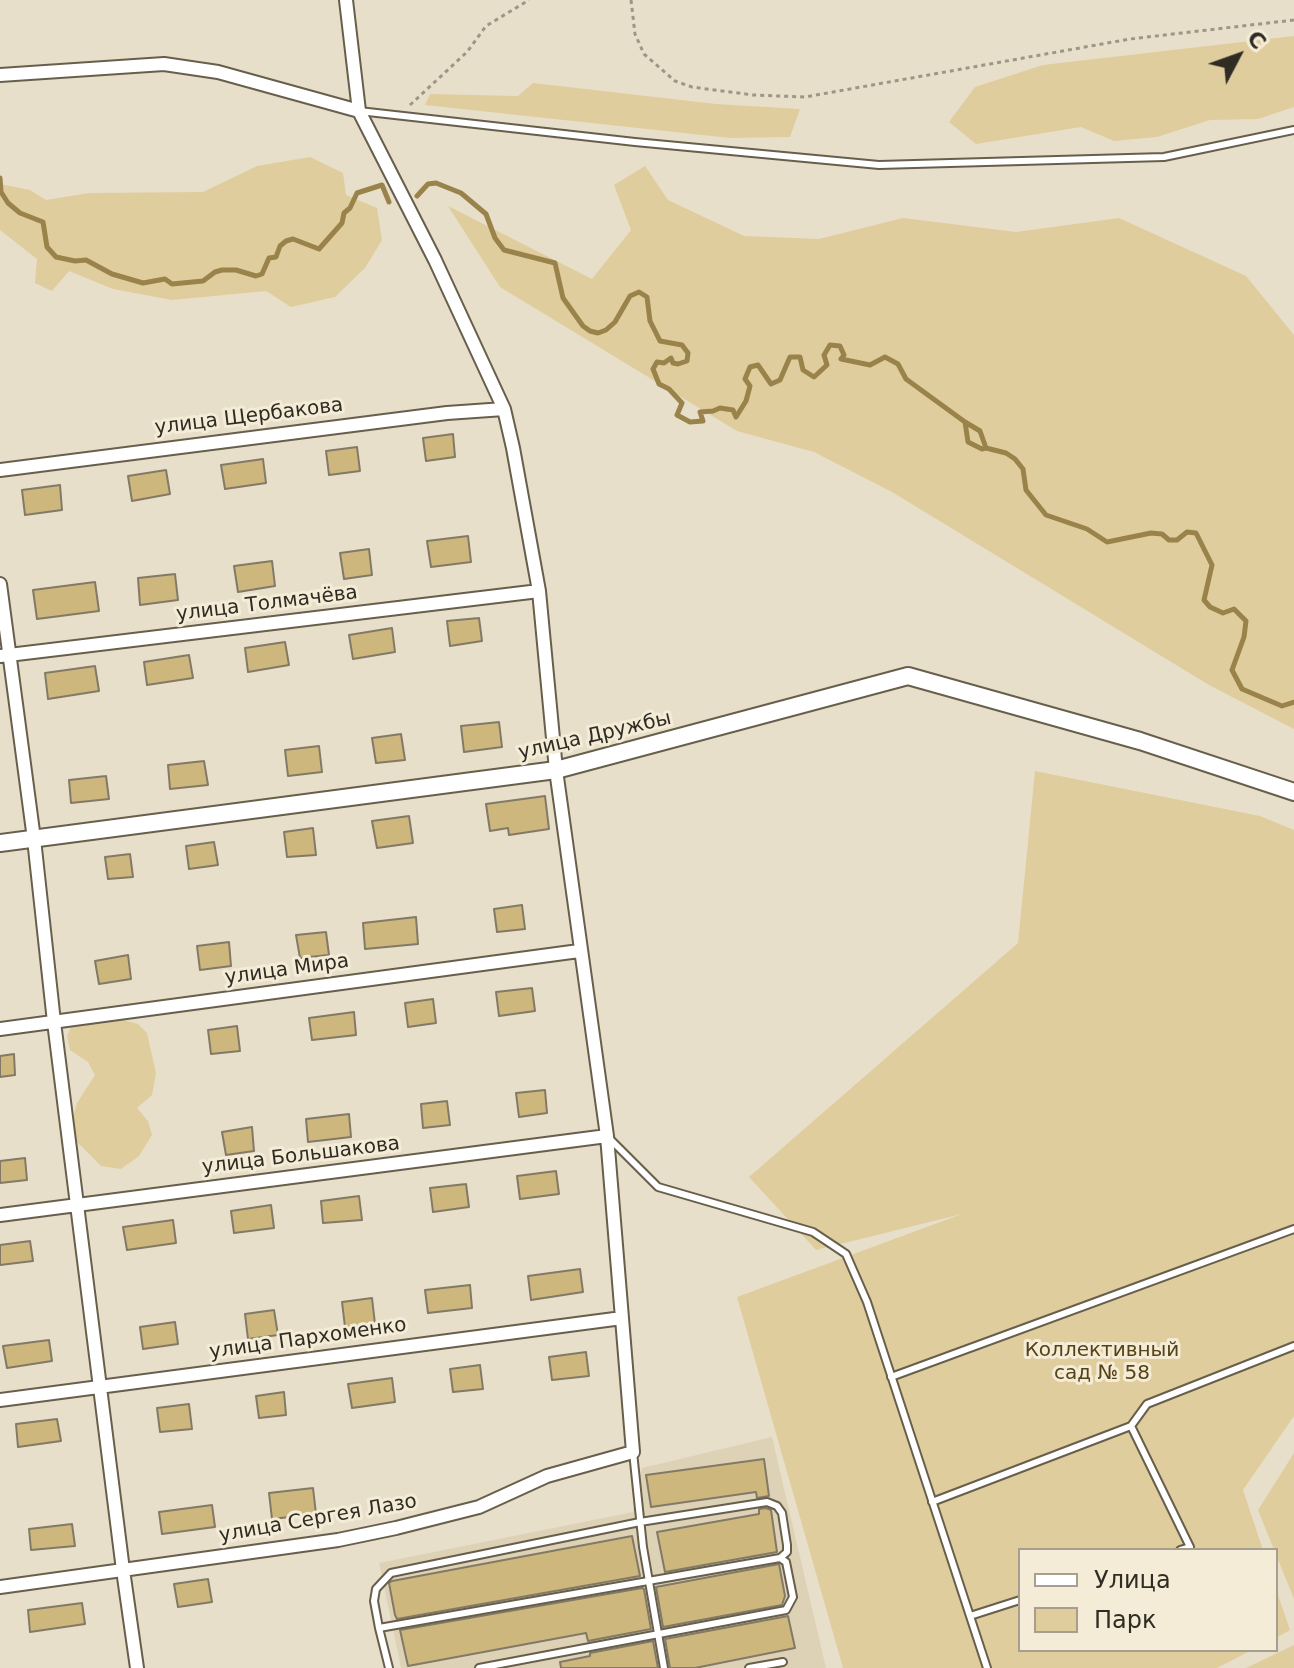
<!DOCTYPE html>
<html>
<head>
<meta charset="utf-8">
<style>
  body { margin:0 }
  #map { position:relative; width:1294px; height:1668px; overflow:hidden; background:#e8dfca; font-family:"DejaVu Sans",sans-serif }
  canvas { display:block }
  .legend { position:absolute; left:1018px; top:1548px; width:260px; height:104px; box-sizing:border-box; background:#f5ecd7; border:2px solid #a69f8f; margin:0; padding:10px 14px; list-style:none; font-size:24px; color:#2f2c24 }
  .legend li { display:flex; align-items:center; gap:16px; height:40px }
  .legend b { width:40px; border:2px solid #a69f8f }
  .north { position:absolute; left:1198px; top:16px; width:80px; height:80px; -webkit-text-stroke:6px #f5ecd7; paint-order:stroke; rotate:49deg; font-size:22px; font-weight:700; line-height:32px; text-align:center; color:#2f2c24 }
  .north::after { content:''; display:block; margin:auto; width:28px; height:36px; background:#2f2c24; clip-path:polygon(50% 0,100% 100%,50% 72%,0 100%) }
</style>
</head>
<body>
<div id="map">
<canvas width="1294" height="1668"></canvas>
<ul class="legend">
<li><b style="height:10px;background:#fff"></b>Улица</li>
<li><b style="height:22px;background:#e0cd9e"></b>Парк</li>
</ul>
<div class="north">С</div>
</div>
<script>
const context = document.querySelector('canvas').getContext('2d');
context.lineJoin = 'round';
function fill(path, color) { context.fillStyle = color; context.fill(path, 'evenodd'); }
const poly = rows => new Path2D(rows.map(r => 'M' + r).join(''));
function stroke(path, color, width, dash) { context.strokeStyle = color; context.lineWidth = width; context.lineCap = dash ? 'butt' : 'round'; context.setLineDash(dash || []); context.stroke(path); }
function drawText(font, color, halo, rows, align = 'center') {
  context.font = font + ' "DejaVu Sans",sans-serif'; context.lineWidth = 6; context.setLineDash([]); context.textBaseline = 'middle'; context.strokeStyle = halo; context.fillStyle = color; for (const [text, x, y, turn = 0] of rows) {
    context.save(); context.translate(x, y); context.rotate((+turn || 0) * Math.PI / 180); context.textAlign = isNaN(turn) ? turn : align; if (halo) context.strokeText(text, 0, 0); context.fillText(text, 0, 0); context.restore();
  }
}
const built = poly([
  [772,1437,826,1668,401,1668,379,1563,633,1512,642,1468]
]);
const green = poly([
  [1294,36,1294,107,1258,119,1210,120,1157,137,1114,141,1081,127,976,144,949,122,975,87,1043,65],
  [533,83,716,104,800,109,790,137,730,138,425,105,430,94,518,96],
  [310,157,343,173,346,195,377,208,382,240,365,268,335,297,291,307,266,291,172,300,113,289,69,271,52,291,35,283,37,259,0,230,0,184,30,190,46,200,89,193,203,192,257,166],
  [645,166,668,200,744,236,819,239,903,218,1016,232,1119,218,1246,276,1294,335,1294,729,1209,685,892,492,814,452,737,431,500,287,448,206,592,279,631,230,614,185],
  [1035,771,1260,816,1294,830,1294,1416,1243,1490,1263,1550,1020,1550,1020,1650,1252,1650,1217,1668,843,1668,737,1297,962,1214,816,1250,749,1177,1018,943],
  [123,1020,138,1024,147,1033,156,1073,152,1095,137,1108,148,1121,152,1135,139,1156,121,1169,101,1166,77,1142,73,1118,77,1103,95,1075,88,1062,70,1050,67,1036,71,1027,82,1024],
  [1294,1453,1294,1599,1258,1510],
  [1276,1589,1290,1630,1276,1638],
  [1294,1645,1294,1668,1246,1668]
]);
const stream = poly([
  [0,178,1,192,8,203,20,213,43,222,47,247,56,257,75,261,86,260,112,274,143,283,165,279,172,284,203,281,215,272,222,270,236,270,256,276,262,274,269,258,276,257,280,246,286,241,293,239,319,249,342,223,344,213,350,208,357,193,382,185,389,202],
  [417,196,428,184,436,183,461,193,486,214,495,238,504,250,555,263,563,298,583,326,590,331,598,333,606,330,615,322,630,296,639,292,647,297,650,321,660,341,682,345,688,353,687,361,678,364,673,363,671,358,664,363,657,362,653,369,659,384,669,389,682,403,677,415,690,422,703,421,700,412,713,411,720,408,733,410,736,417,746,401,750,386,745,379,750,367,758,365,771,384,780,380,790,357,800,357,803,370,814,377,827,365,824,355,830,345,840,346,844,355,841,359,870,365,885,357,898,364,906,379,965,422,968,442,982,449,986,448,1006,453,1015,459,1023,469,1026,490,1046,515,1087,529,1107,542,1151,533,1162,534,1169,540,1177,540,1187,532,1196,533,1212,565,1204,600,1210,607,1223,613,1234,609,1246,621,1244,637,1232,670,1242,689,1282,706,1294,702],
  [965,422,980,431,986,448]
]);
const building = poly([
  [453,434,455,457,426,461,423,438,453,434],
  [357,447,360,471,329,475,326,451,357,447],
  [263,459,266,483,225,489,221,465,263,459],
  [166,470,170,494,132,501,128,476,166,470],
  [60,485,62,510,25,515,22,490,60,485],
  [468,536,471,562,431,567,427,541,468,536],
  [369,549,372,575,344,579,340,553,369,549],
  [272,561,275,586,238,592,234,566,272,561],
  [175,574,178,600,140,605,138,578,175,574],
  [95,582,99,611,37,619,33,590,95,582],
  [479,618,482,641,450,646,447,621,479,618],
  [392,628,395,652,353,659,349,635,392,628],
  [285,642,289,665,248,672,245,648,285,642],
  [189,655,193,678,147,685,144,662,189,655],
  [95,666,99,691,48,699,45,673,95,666],
  [499,722,502,747,464,752,461,726,499,722],
  [401,734,405,760,376,763,372,738,401,734],
  [319,746,322,772,288,776,285,750,319,746],
  [204,761,208,785,170,789,168,765,204,761],
  [106,776,109,799,71,803,69,780,106,776],
  [545,796,549,829,509,835,508,828,490,831,486,804,545,796],
  [409,816,413,843,377,848,372,821,409,816],
  [313,828,316,855,287,857,284,832,313,828],
  [214,842,218,865,189,869,186,846,214,842],
  [130,854,133,877,108,879,105,857,130,854],
  [522,905,525,929,497,932,494,909,522,905],
  [416,917,418,944,365,949,363,923,416,917],
  [326,932,329,955,300,958,296,935,326,932],
  [229,942,231,966,200,970,197,946,229,942],
  [128,955,131,979,99,984,95,961,128,955],
  [532,988,535,1011,499,1016,496,992,532,988],
  [433,999,436,1023,408,1027,405,1003,433,999],
  [354,1012,356,1035,312,1040,309,1018,354,1012],
  [237,1026,240,1051,211,1054,208,1030,237,1026],
  [14,1054,15,1075,0,1077,0,1056,14,1054],
  [545,1090,547,1113,519,1117,516,1093,545,1090],
  [447,1101,450,1125,423,1128,421,1104,447,1101],
  [349,1114,351,1137,308,1142,306,1119,349,1114],
  [252,1127,254,1151,226,1155,222,1132,252,1127],
  [25,1158,27,1180,0,1183,0,1161,25,1158],
  [556,1171,559,1194,520,1199,517,1176,556,1171],
  [466,1184,469,1207,433,1212,430,1188,466,1184],
  [359,1196,362,1220,323,1223,321,1201,359,1196],
  [271,1205,274,1228,234,1233,231,1211,271,1205],
  [173,1220,176,1243,127,1250,123,1227,173,1220],
  [30,1241,33,1261,0,1265,0,1245,30,1241],
  [580,1269,583,1292,531,1300,528,1276,580,1269],
  [470,1285,472,1308,428,1313,425,1290,470,1285],
  [372,1298,375,1324,345,1327,342,1302,372,1298],
  [274,1310,278,1335,248,1339,245,1314,274,1310],
  [175,1322,178,1344,143,1349,140,1327,175,1322],
  [49,1340,52,1361,7,1368,3,1346,49,1340],
  [586,1352,589,1376,552,1380,549,1357,586,1352],
  [480,1365,483,1389,453,1392,450,1369,480,1365],
  [392,1378,395,1402,352,1408,348,1384,392,1378],
  [284,1392,286,1415,259,1418,256,1396,284,1392],
  [189,1404,192,1429,160,1432,157,1408,189,1404],
  [57,1419,61,1441,18,1447,16,1424,57,1419],
  [764,1459,769,1496,757,1498,756,1492,651,1507,646,1475,764,1459],
  [313,1488,316,1514,272,1519,269,1493,313,1488],
  [212,1505,215,1527,162,1534,159,1512,212,1505],
  [766,1508,771,1510,777,1552,665,1572,657,1532,759,1514,759,1509,766,1508],
  [72,1524,75,1546,31,1550,29,1529,72,1524],
  [632,1536,640,1576,397,1619,395,1615,389,1583,392,1581,632,1536],
  [779,1564,785,1596,782,1605,663,1627,656,1587,779,1564],
  [208,1579,212,1602,178,1607,174,1584,208,1579],
  [642,1588,644,1589,651,1629,588,1641,586,1633,408,1666,400,1630,642,1588],
  [82,1603,85,1624,30,1632,28,1610,82,1603],
  [788,1616,795,1648,695,1668,670,1668,665,1639,788,1616],
  [653,1641,658,1668,561,1668,560,1662,590,1656,590,1653,653,1641]
]);
const path = poly([
  [631,0,635,34,644,54,675,81,692,87,753,95,805,97,1130,39,1294,20],
  [410,105,467,52,486,26,529,0]
]);
const service = poly([
  [359,111,635,142,879,165,1164,157,1294,130],
  [609,1138,658,1187,813,1232,846,1254,867,1302,987,1668],
  [891,1377,1294,1229],
  [1131,1426,1190,1547,1180,1550],
  [633,1452,643,1547,664,1668],
  [767,1502,777,1506,782,1513,787,1545,787,1552,780,1558,379,1628,374,1601,376,1589,391,1573,640,1522,767,1502],
  [932,1502,1131,1426,1147,1404,1294,1346],
  [970,1616,1020,1600],
  [379,1628,389,1668],
  [479,1668,786,1610,793,1597,786,1562,780,1558],
  [749,1668,783,1662]
]);
const minor = poly([
  [0,75,164,64,218,72,359,111],
  [0,470,447,413,504,409],
  [0,584,34,839,54,1022,123,1570,137,1668],
  [0,656,539,591],
  [0,1029,579,951],
  [0,1215,607,1136],
  [0,1400,622,1318],
  [0,1587,338,1540,396,1528,479,1507,547,1476,633,1452,607,1136,556,770,539,591,513,448,504,409,435,260,359,111,346,0]
]);
const tertiary = poly([
  [0,843,556,770,908,676,1140,741,1294,792]
]);
const streetNames = [
  ["улица Щербакова",249,417,-7],
  ["улица Толмачёва",267,604,-7],
  ["улица Дружбы",595,736,-13],
  ["улица Мира",287,970,-8],
  ["улица Большакова",301,1156,-7],
  ["улица Пархоменко",308,1339,-8],
  ["улица Сергея Лазо",318,1519,-10]
];
const parkNames = [
  ["Коллективный",1102,1351],
  ["сад № 58",1102,1374]
];
fill(built, '#ded2b6');
fill(green, '#e0cd9e');
stroke(stream, '#9a834b', 5);
fill(building, '#ceb77d');
stroke(building, '#827a67', 2);
stroke(service, '#675f4c', 10);
stroke(minor, '#675f4c', 16);
stroke(tertiary, '#675f4c', 20);
stroke(path, '#9d9687', 3, [4, 4]);
stroke(service, '#fff', 6);
stroke(minor, '#fff', 12);
stroke(tertiary, '#fff', 16);
drawText('20px', '#2f2c24', '#f5ecd7', streetNames);
drawText('20px', '#544316', '#f5ecd7', parkNames);
</script>
</body>
</html>
